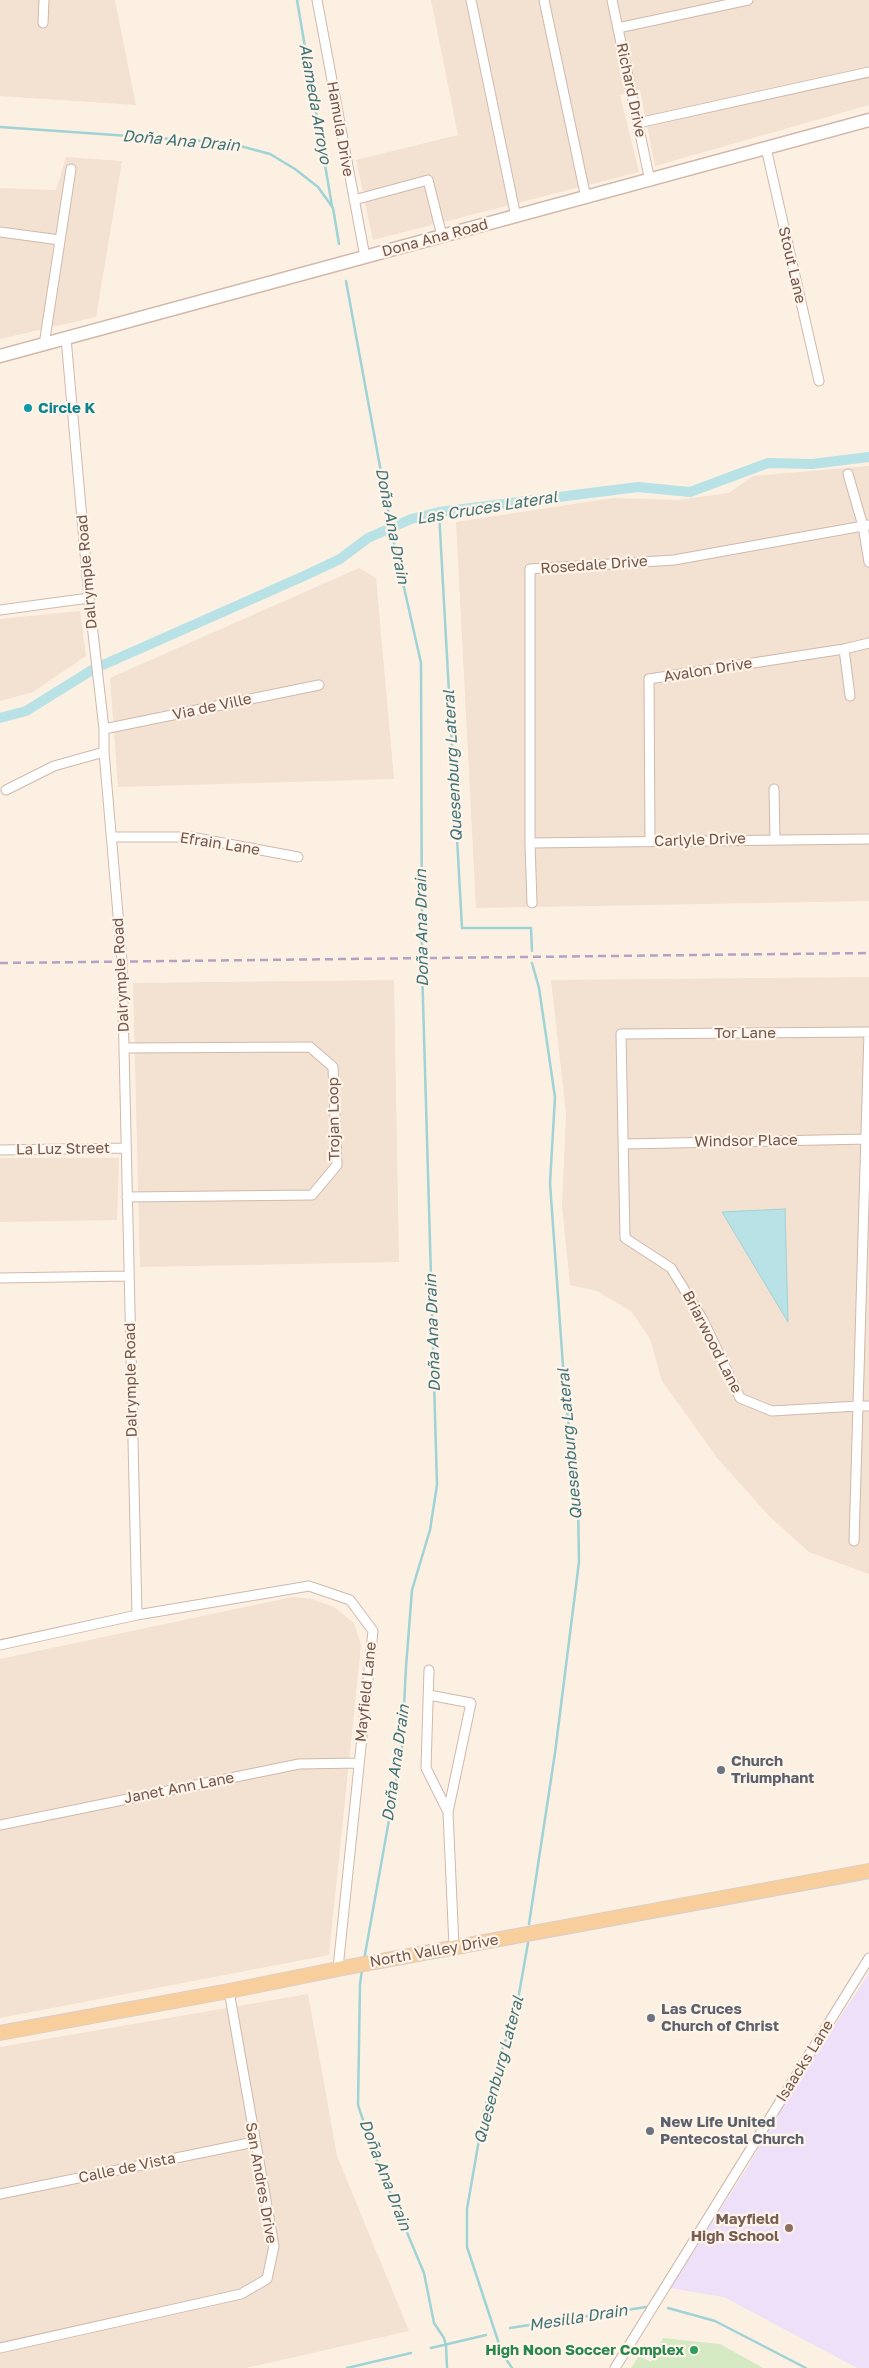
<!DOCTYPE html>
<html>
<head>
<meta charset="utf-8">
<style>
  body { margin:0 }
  canvas { display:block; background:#fcf0e3 }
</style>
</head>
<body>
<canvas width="869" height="2368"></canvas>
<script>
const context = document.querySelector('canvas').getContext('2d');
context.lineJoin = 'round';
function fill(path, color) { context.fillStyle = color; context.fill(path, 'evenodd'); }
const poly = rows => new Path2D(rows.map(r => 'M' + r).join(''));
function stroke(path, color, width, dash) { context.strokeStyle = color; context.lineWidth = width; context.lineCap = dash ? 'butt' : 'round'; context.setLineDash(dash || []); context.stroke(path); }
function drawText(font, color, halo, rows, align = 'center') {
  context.font = font + ' "Golos Text",sans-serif'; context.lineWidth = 4.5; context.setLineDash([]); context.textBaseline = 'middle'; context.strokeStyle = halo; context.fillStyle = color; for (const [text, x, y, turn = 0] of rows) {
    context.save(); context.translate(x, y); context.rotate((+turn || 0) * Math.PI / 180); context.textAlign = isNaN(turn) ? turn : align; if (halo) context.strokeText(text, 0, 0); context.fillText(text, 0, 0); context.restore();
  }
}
const residential = poly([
  [0,0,115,0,136,105,0,96],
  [431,0,869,0,869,105,655,166,640,90,620,95,639,172,373,240,356,160,458,135],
  [66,157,122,161,96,317,0,339,0,188,56,190],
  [869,466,869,901,476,908,456,522,613,498,677,500,729,493,753,476],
  [359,568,376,578,394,779,118,787,110,678],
  [80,611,86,656,33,692,0,701,0,619],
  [869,977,869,1574,809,1552,770,1517,718,1459,662,1381,650,1339,632,1312,597,1291,570,1285,562,1206,566,1113,551,980],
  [394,980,399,1262,140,1267,133,983],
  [0,1158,119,1158,117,1220,0,1222],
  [292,1597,312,1599,334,1607,354,1623,361,1645,329,1955,0,2018,0,1659],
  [308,1994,337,2156,409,2331,246,2368,0,2368,0,2047]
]);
const education = poly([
  [869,1973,869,2368,857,2368,724,2297,670,2288,747,2168,791,2093]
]);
const green = poly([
  [663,2338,720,2344,763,2368,631,2368,639,2356,651,2362]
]);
const water = poly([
  [785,1209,788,1322,722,1212,785,1209]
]);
const stream = poly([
  [297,0,332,206],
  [0,127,229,143,270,154,295,169,318,187,333,208,339,244],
  [346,281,394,543,421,663,422,966,437,1485,430,1530,412,1590,406,1667,402,1747,364,1960],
  [439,512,462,928,531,928,532,951],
  [529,1924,555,1753,579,1562,578,1501,565,1394,550,1183,555,1097,539,988,532,963],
  [362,1970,360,1984,358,2105,375,2156,424,2273,434,2323,444,2338,446,2345,447,2368],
  [668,2308,715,2321,806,2368],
  [510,2328,646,2307],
  [431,2348,486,2335],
  [347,2368,411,2353],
  [512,2368,502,2353,467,2247,467,2209,484,2111,501,2053,516,2011,528,1943]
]);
const canal = poly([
  [103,665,304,576,340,559,368,538,411,519,439,512,638,487,690,492,768,463,812,464,869,457],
  [0,718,26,711,92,670]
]);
const street = poly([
  [317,0,365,257],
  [471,0,516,217],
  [544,0,586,198],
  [612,0,650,181],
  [43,23,44,0],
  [618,28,748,0],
  [638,123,869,72],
  [766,148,819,381],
  [354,200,428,180,442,236],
  [0,232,60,240],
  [66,338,89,598,104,729,104,752,122,961,137,1615],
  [44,345,71,169],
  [848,474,863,526,869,562],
  [0,610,89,598],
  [844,649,850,696],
  [104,729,319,685],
  [774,789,775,838],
  [6,790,54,766,104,752],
  [112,837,191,837,298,857],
  [650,842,649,679,844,649,869,643],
  [530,843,869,839],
  [532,903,530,843,530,569,674,560,869,525],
  [125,1048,310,1047,333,1067,337,1165,312,1195,127,1197],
  [624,1144,869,1139],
  [0,1150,126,1148],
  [0,1278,128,1276],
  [854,1541,858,1406,869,1032,621,1034,625,1238,671,1268,703,1320,740,1398,772,1411,858,1406,869,1406],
  [0,1645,137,1615,309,1586,350,1600,373,1631,338,1968],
  [429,1670,426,1768,448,1812,454,1947],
  [429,1695,471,1703,448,1812],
  [0,1825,299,1764,359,1763],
  [0,2194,254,2142],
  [0,2348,241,2294,267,2279,274,2246,229,1991],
  [615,2368,869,1958]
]);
const secondary = poly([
  [0,356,869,120]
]);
const primary = poly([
  [0,2033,229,1991,348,1967,869,1871]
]);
const rail = poly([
  [0,963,869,953]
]);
const markers = [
  [28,408,5,"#0f9aa8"],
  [721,1770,5,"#6b7280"],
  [651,2018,5,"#6b7280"],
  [650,2131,5,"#6b7280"],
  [789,2228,5,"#8d6e63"],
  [694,2350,5,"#2e9e5b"]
];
const streetNames = [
  ["Richard Drive",631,90,78],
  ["Hamula Drive",340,129,80],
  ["Dona Ana Road",435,238,-15],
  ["Stout Lane",792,265,77],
  ["Rosedale Drive",594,565,-4],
  ["Dalrymple Road",87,572,-95],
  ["Avalon Drive",708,670,-9],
  ["Via de Ville",212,707,-12],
  ["Carlyle Drive",700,840,-2],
  ["Efrain Lane",220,844,9],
  ["Dalrymple Road",121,975,-93],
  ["Tor Lane",745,1033],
  ["Trojan Loop",334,1119,-91],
  ["Windsor Place",746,1141,-1],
  ["La Luz Street",63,1149,-1],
  ["Briarwood Lane",712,1342,63],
  ["Dalrymple Road",131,1380,-91],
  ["Mayfield Lane",366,1692,-84],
  ["Janet Ann Lane",179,1788,-11],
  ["North Valley Drive",434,1951,-10],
  ["Isaacks Lane",805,2061,-58],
  ["Calle de Vista",127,2168,-12],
  ["San Andres Drive",261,2183,80]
];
const cultureNames = [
  ["Circle K",38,408]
];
const worshipNames = [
  ["Church",731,1761],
  ["Triumphant",731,1778],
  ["Las Cruces",661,2009],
  ["Church of Christ",661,2026],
  ["New Life United",660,2122],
  ["Pentecostal Church",660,2139]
];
const educationNames = [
  ["Mayfield",779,2219],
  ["High School",779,2236]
];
const leisureNames = [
  ["High Noon Soccer Complex",684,2350]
];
const waterNames = [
  ["Alameda Arroyo",315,104,80],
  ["Doña Ana Drain",181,141,5],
  ["Las Cruces Lateral",487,508,-9],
  ["Doña Ana Drain",392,526,79],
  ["Quesenburg Lateral",453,766,-93],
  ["Doña Ana Drain",422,928,-91],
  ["Doña Ana Drain",433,1333,-92],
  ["Quesenburg Lateral",570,1444,-95],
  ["Doña Ana Drain",396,1763,-82],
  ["Quesenburg Lateral",499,2070,-75],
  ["Doña Ana Drain",385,2175,69],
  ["Mesilla Drain",578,2318,-9]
];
fill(residential, '#f3e1d2');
fill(education, '#ede0f8');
fill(green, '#d5e9c2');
fill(water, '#b8e2e5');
stroke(water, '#9fd3d6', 1);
stroke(stream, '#9fd3d6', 2.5);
stroke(canal, '#b8e2e5', 10);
stroke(street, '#cfb9ad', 11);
stroke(secondary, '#d2b8aa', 15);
stroke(primary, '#d8cfcc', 16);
stroke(street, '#fff', 9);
stroke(secondary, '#fff', 12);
stroke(primary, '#f9ce9d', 14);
stroke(rail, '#b2a2c5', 2.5, [8, 5]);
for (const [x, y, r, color] of markers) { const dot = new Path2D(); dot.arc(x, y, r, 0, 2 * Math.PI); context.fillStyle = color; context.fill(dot); stroke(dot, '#fff4e9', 2); }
drawText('15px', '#73554a', '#fff4e9', streetNames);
drawText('bold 15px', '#0d838f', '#fff4e9', cultureNames, 'left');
drawText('bold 15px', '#5b616d', '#fff4e9', worshipNames, 'left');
drawText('bold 15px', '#785e54', '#fff4e9', educationNames, 'right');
drawText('bold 15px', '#27864d', '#fff4e9', leisureNames, 'right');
drawText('italic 16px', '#3e7478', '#fff4e9', waterNames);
</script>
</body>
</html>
